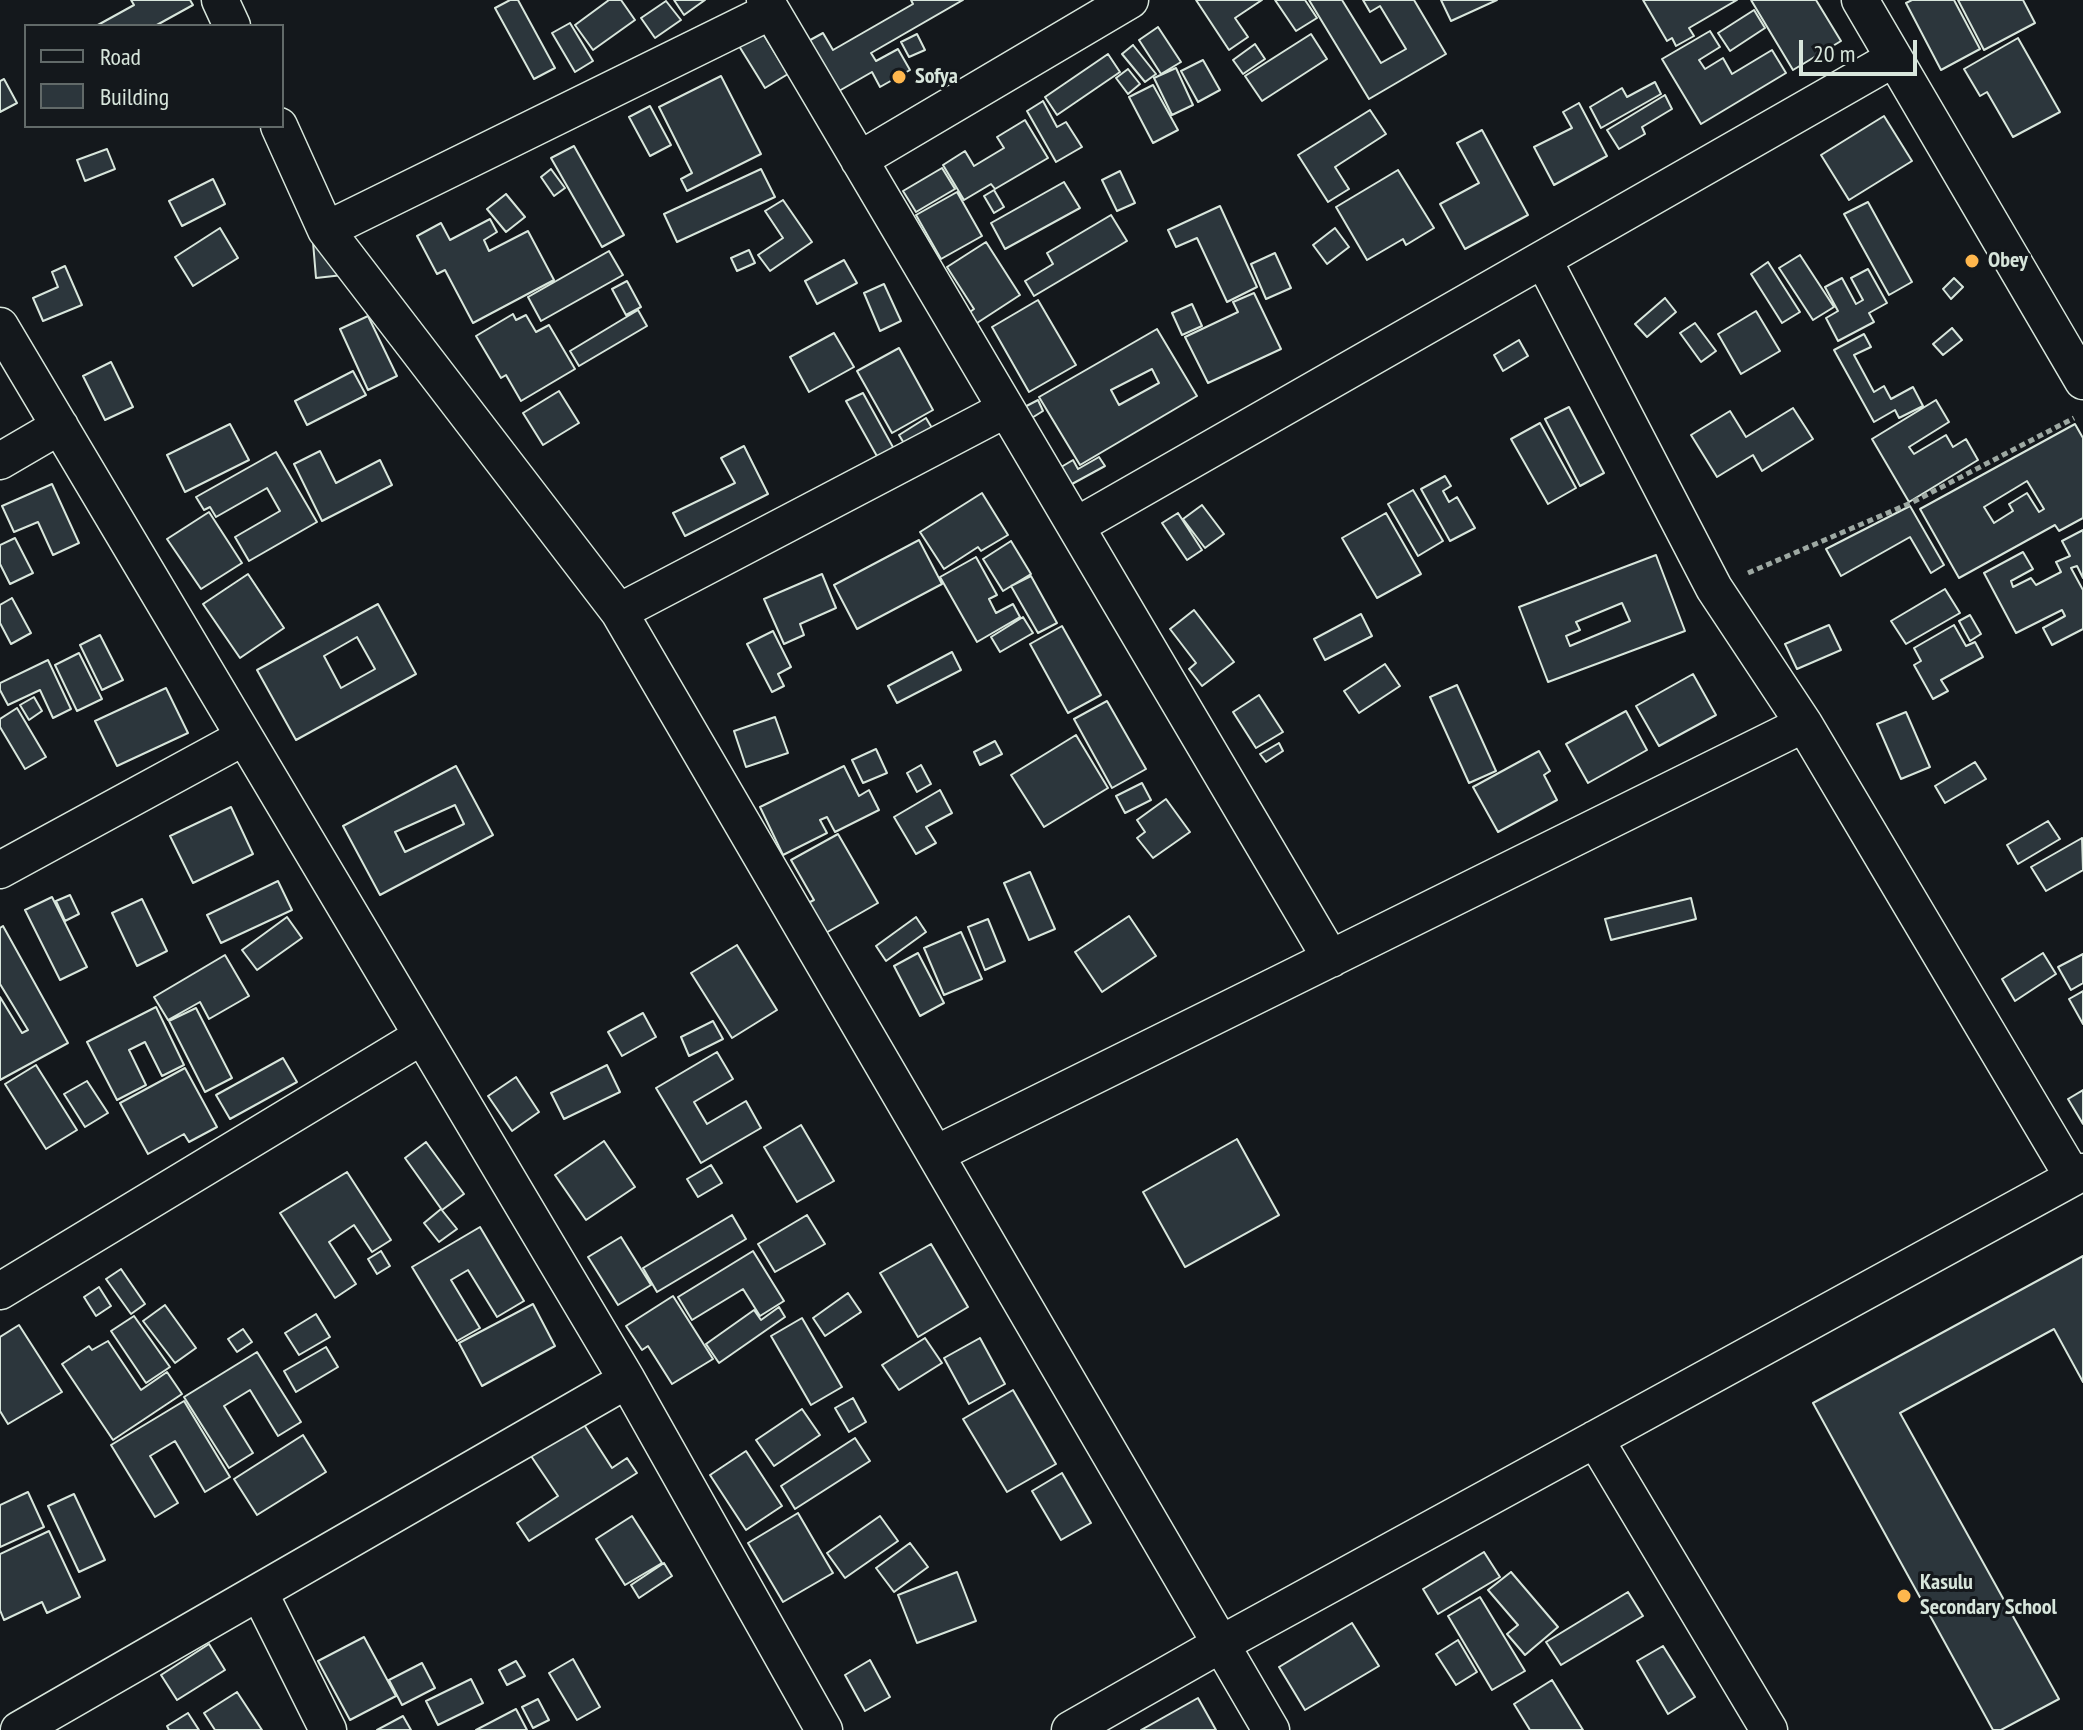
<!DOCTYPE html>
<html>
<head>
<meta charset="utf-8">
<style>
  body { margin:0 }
  #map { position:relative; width:2083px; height:1730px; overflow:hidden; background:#14181c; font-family:"PT Sans Narrow",sans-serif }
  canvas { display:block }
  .legend { position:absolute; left:24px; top:24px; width:260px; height:104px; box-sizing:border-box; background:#14181c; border:2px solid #626a69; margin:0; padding:10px 14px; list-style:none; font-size:24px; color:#d8e6dc }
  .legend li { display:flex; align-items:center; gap:16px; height:40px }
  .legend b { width:40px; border:2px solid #626a69 }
  .scale { position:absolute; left:1799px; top:40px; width:118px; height:36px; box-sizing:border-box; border:4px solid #d8e6dc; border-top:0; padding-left:10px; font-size:24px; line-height:28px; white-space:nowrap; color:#d8e6dc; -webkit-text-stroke:6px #14181c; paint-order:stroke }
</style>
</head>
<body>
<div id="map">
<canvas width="2083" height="1730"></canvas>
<ul class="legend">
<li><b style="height:10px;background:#14181c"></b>Road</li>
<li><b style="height:22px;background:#2c363c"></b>Building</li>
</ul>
<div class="scale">20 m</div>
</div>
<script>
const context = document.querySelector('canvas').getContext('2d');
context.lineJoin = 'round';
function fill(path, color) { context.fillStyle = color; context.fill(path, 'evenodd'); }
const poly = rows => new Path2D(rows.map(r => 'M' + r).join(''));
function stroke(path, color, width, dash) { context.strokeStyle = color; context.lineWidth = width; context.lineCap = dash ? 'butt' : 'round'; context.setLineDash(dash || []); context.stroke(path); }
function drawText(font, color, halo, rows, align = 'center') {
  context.font = font + ' "PT Sans Narrow",sans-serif'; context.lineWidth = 6; context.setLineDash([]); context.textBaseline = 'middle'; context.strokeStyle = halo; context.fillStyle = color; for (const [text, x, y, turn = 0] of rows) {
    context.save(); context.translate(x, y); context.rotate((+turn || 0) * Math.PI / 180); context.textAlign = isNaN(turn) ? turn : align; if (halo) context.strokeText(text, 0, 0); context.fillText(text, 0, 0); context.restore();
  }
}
const building = poly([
  [131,0,190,0,193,5,155,26,96,26,134,5,131,0],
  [510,0,518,0,555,68,534,79,495,8,510,0],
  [609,0,621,0,635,20,593,50,575,25,609,0],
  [674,0,705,0,684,15,674,0],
  [911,0,963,0,871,53,876,61,898,49,910,70,880,87,872,72,832,95,803,44,823,33,833,50,913,4,911,0],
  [1196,0,1262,0,1235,18,1248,37,1229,50,1196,0],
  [1275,0,1305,0,1317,18,1296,31,1275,0],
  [1309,0,1342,0,1381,63,1406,49,1380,6,1370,12,1363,0,1414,0,1446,54,1369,99,1309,0],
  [1441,0,1497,0,1451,21,1441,0],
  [1643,0,1737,0,1689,28,1694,36,1676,46,1672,38,1667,41,1643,0],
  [1751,0,1816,0,1841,41,1793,70,1751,0],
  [1912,0,1954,0,1980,49,1941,70,1906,3,1912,0],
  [1958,0,2023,0,2035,23,1984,50,1958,0],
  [666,1,681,20,655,38,641,18,666,1],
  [1754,10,1765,28,1730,51,1718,33,1754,10],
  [570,23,593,61,575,72,552,33,570,23],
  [1158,27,1181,62,1161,74,1139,40,1158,27],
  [1710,31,1720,47,1699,60,1705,69,1723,58,1732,74,1772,50,1786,73,1701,124,1662,59,1710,31],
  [762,32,788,74,765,88,739,46,762,32],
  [917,34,925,50,909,57,901,42,917,34],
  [1311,34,1327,59,1262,101,1245,76,1311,34],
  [2018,38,2060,112,2013,137,1987,92,1980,96,1964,69,2018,38],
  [1255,44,1265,59,1243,74,1233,60,1255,44],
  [1133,45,1156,74,1145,82,1122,54,1133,45],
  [1108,54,1120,72,1057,115,1045,97,1108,54],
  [1203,60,1220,90,1198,102,1181,71,1203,60],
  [1176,68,1193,105,1172,115,1154,78,1176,68],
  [1128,69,1140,84,1128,94,1116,78,1128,69],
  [721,76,761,154,687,191,681,179,692,173,659,107,721,76],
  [4,79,17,103,0,112,0,81,4,79],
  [1655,82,1661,94,1601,128,1590,107,1622,88,1627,97,1655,82],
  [1153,85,1178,130,1153,143,1129,97,1153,85],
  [1665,95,1672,109,1642,127,1645,134,1619,149,1607,130,1665,95],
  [1043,101,1057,127,1066,122,1082,147,1056,162,1027,111,1043,101],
  [1579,103,1607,156,1554,185,1534,147,1572,128,1563,112,1579,103],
  [650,106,671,145,650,156,629,117,650,106],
  [1370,110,1386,134,1335,167,1349,189,1328,202,1298,155,1370,110],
  [1884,116,1912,161,1849,200,1821,155,1884,116],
  [1025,120,1048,158,995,189,991,184,964,200,943,165,965,151,974,166,1004,148,997,137,1025,120],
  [1482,130,1528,215,1465,249,1440,204,1479,183,1457,143,1482,130],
  [574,146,624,235,602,247,551,158,574,146],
  [107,149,115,169,85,181,77,160,107,149],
  [942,168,955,189,916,212,903,191,942,168],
  [551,169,565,188,554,196,541,177,551,169],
  [761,169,775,197,677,242,664,214,761,169],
  [1398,170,1434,228,1406,245,1403,239,1367,260,1336,207,1398,170],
  [1120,171,1135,203,1117,211,1102,180,1120,171],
  [213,179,225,204,182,226,169,201,213,179],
  [1064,182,1080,208,1005,249,991,223,1064,182],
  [994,190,1004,207,994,213,984,196,994,190],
  [957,192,982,236,941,259,916,215,957,192],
  [506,194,525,217,506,232,487,209,506,194],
  [783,200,812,242,770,271,758,255,783,238,765,211,783,200],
  [1868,202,1912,282,1889,295,1844,214,1868,202],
  [1220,206,1257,287,1227,302,1197,238,1176,247,1168,230,1220,206],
  [1111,215,1127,241,1034,296,1025,281,1053,264,1047,253,1111,215],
  [490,219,497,232,484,240,489,251,528,231,554,280,473,323,445,270,437,274,417,236,441,223,450,240,490,219],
  [220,228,238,258,193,286,175,257,220,228],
  [1335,228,1349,247,1327,264,1313,245,1335,228],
  [340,240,343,275,316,278,313,242,340,240],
  [986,242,1020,295,974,325,967,314,974,309,947,267,986,242],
  [749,250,755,263,737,271,731,258,749,250],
  [609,251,623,275,541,321,528,297,609,251],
  [1275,253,1291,288,1266,299,1251,264,1275,253],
  [1800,255,1834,307,1813,320,1779,268,1800,255],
  [844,260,857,283,817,304,805,281,844,260],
  [1768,262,1800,312,1782,323,1751,274,1768,262],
  [65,266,82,305,43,321,33,298,58,287,52,272,65,266],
  [1868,269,1887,303,1869,313,1874,322,1838,341,1826,318,1838,311,1825,287,1842,278,1856,304,1863,300,1851,278,1868,269],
  [1954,278,1963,287,1951,299,1943,289,1954,278],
  [627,281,641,307,626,315,612,289,627,281],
  [884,284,901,321,880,331,864,293,884,284],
  [1254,293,1281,349,1208,383,1185,337,1238,312,1233,302,1254,293],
  [1665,298,1676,312,1647,337,1635,324,1665,298],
  [1038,300,1076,365,1029,392,992,327,1038,300],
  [1192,304,1202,326,1182,335,1172,313,1192,304],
  [638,310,647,326,579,366,570,351,638,310],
  [1756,311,1780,351,1741,374,1718,334,1756,311],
  [513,314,516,320,526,315,536,332,549,325,575,369,521,401,506,375,501,378,476,336,513,314],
  [368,316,397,376,368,390,340,329,368,316],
  [1695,323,1716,351,1701,362,1680,333,1695,323],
  [1952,328,1962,340,1943,355,1933,344,1952,328],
  [1157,329,1197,396,1080,465,1039,397,1157,329],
  [1152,369,1159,383,1119,405,1111,390,1152,369],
  [834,333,854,367,809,392,790,357,834,333],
  [1864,334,1871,347,1854,355,1874,392,1884,386,1891,399,1913,387,1923,406,1899,418,1895,410,1874,422,1834,350,1864,334],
  [1519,340,1528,356,1503,371,1494,355,1519,340],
  [899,348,933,410,892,433,857,371,899,348],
  [111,362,133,407,105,420,83,376,111,362],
  [353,371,366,395,307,425,295,401,353,371],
  [559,391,579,423,543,445,523,413,559,391],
  [863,393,894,449,878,458,846,401,863,393],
  [1038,400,1043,411,1022,424,1015,412,1038,400],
  [1936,400,1949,422,1909,447,1914,454,1946,435,1953,447,1966,439,1978,460,1909,502,1872,439,1936,400],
  [1569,407,1604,473,1580,486,1545,419,1569,407],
  [1793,408,1813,439,1762,471,1753,455,1717,477,1691,435,1730,411,1746,437,1793,408],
  [926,418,932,428,905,445,899,435,926,418],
  [1540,423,1576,488,1548,504,1511,439,1540,423],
  [230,424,249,460,185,492,167,455,230,424],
  [2075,424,2083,438,2083,518,2059,531,2055,525,1959,578,1920,509,2075,424],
  [2027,481,2044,509,2039,512,2027,493,2009,504,2013,511,1994,523,1984,507,2027,481],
  [744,446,768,494,685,536,673,513,735,483,721,458,744,446],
  [320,451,336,483,380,460,392,485,322,521,294,464,320,451],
  [276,452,317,522,249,561,235,537,280,511,267,488,216,517,210,507,204,510,196,497,276,452],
  [1099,457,1105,466,1061,490,1051,473,1073,460,1078,469,1099,457],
  [1445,476,1451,486,1443,491,1449,502,1457,497,1475,528,1450,541,1421,489,1445,476],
  [52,484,79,543,53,555,38,522,14,532,2,506,52,484],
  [1413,490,1443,541,1418,556,1388,504,1413,490],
  [982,493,1008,535,981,551,978,547,944,569,920,532,982,493],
  [1202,505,1224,534,1205,548,1183,519,1202,505],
  [1910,506,1944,565,1931,573,1910,537,1841,576,1826,549,1910,506],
  [209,512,242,563,201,589,167,539,209,512],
  [1178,513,1202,550,1187,560,1162,523,1178,513],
  [1386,513,1421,574,1377,598,1342,538,1386,513],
  [2083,530,2083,578,2077,566,2071,568,2083,590,2083,629,2052,645,2043,628,2065,616,2062,610,2016,633,1984,573,2023,552,2033,569,2011,581,2013,587,2031,578,2036,585,2061,572,2056,562,2070,556,2062,541,2083,530],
  [15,538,33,573,10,584,0,564,0,545,15,538],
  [919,540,942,584,857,629,834,585,919,540],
  [1011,541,1031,574,1003,591,983,559,1011,541],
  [1656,555,1685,631,1548,682,1519,607,1656,555],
  [1622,603,1630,621,1570,646,1566,636,1580,630,1576,622,1622,603],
  [976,557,997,595,989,599,996,613,1013,604,1020,617,977,642,940,577,976,557],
  [248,574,284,628,240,658,203,604,248,574],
  [822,574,836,608,800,624,804,635,784,644,764,599,822,574],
  [1031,576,1057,623,1038,633,1011,586,1031,576],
  [1945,589,1960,613,1906,644,1891,621,1945,589],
  [12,598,31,633,11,644,0,623,0,605,12,598],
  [378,604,416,674,296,740,257,670,378,604],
  [357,637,375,669,341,688,324,656,357,637],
  [1194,610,1234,662,1202,686,1189,669,1196,663,1170,629,1194,610],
  [1361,614,1372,636,1325,660,1314,639,1361,614],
  [1970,615,1981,634,1970,641,1959,621,1970,615],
  [1023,617,1033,633,1000,652,991,637,1023,617],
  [1829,625,1841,650,1797,669,1785,644,1829,625],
  [1954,625,1966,646,1975,642,1983,657,1941,680,1948,691,1933,699,1914,665,1921,661,1914,648,1954,625],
  [1062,626,1101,695,1068,713,1030,644,1062,626],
  [773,631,791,667,778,674,784,686,772,692,747,644,773,631],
  [100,635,123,680,102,690,80,645,100,635],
  [952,652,961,670,897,703,888,686,952,652],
  [79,653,102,699,77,711,55,665,79,653],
  [48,660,71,709,53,718,40,690,8,705,0,690,0,683,48,660],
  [1385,664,1400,686,1359,713,1344,691,1385,664],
  [1693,674,1716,715,1659,746,1636,706,1693,674],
  [1457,685,1496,771,1469,783,1430,697,1457,685],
  [166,688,188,733,117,766,95,721,166,688],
  [1259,695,1283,732,1256,748,1233,712,1259,695],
  [34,697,42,711,29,720,20,705,34,697],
  [1107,701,1146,769,1112,788,1074,719,1107,701],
  [17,708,46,757,25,769,0,727,0,719,17,708],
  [1626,711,1647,750,1588,783,1566,744,1626,711],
  [1906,712,1930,767,1901,779,1877,724,1906,712],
  [775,717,788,753,746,767,734,731,775,717],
  [1076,735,1108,788,1044,827,1011,775,1076,735],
  [995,741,1002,754,980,765,974,752,995,741],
  [1279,743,1283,751,1266,762,1260,754,1279,743],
  [876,749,887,773,863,783,852,760,876,749],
  [1539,751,1550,771,1544,775,1557,800,1498,832,1473,787,1539,751],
  [1975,762,1986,779,1945,803,1935,786,1975,762],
  [921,765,931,784,917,792,907,773,921,765],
  [456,766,493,835,380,895,343,826,456,766],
  [455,805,464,824,405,852,395,832,455,805],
  [844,766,859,796,869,790,879,810,835,832,827,817,820,820,827,833,783,855,760,807,844,766],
  [1142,783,1151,800,1125,813,1116,796,1142,783],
  [940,790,952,813,926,827,936,843,916,854,894,817,940,790],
  [1166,799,1190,832,1153,858,1137,838,1145,832,1137,820,1166,799],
  [231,807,253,854,193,883,170,836,231,807],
  [2048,821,2060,839,2018,864,2007,845,2048,821],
  [838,834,878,903,824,934,806,904,814,900,791,860,838,834],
  [2082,838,2083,870,2046,891,2031,867,2082,838],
  [1030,872,1055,929,1029,940,1004,883,1030,872],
  [278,881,292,910,221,943,207,915,278,881],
  [70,895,79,914,65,921,56,901,70,895],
  [52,897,87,967,60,980,25,910,52,897],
  [1691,898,1696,919,1611,940,1605,919,1691,898],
  [142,899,167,951,137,966,112,913,142,899],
  [1129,916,1156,956,1102,992,1075,952,1129,916],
  [287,917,302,938,257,970,242,950,287,917],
  [916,917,926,932,886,961,876,946,916,917],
  [988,919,1005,961,985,970,968,927,988,919],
  [3,926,68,1043,0,1080,0,997,22,1033,28,1030,0,984,0,928,3,926],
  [961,932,982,979,944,995,924,948,961,932],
  [737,945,777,1010,732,1038,691,973,737,945],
  [918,953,944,1003,920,1016,894,966,918,953],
  [2043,953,2056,974,2015,1001,2002,979,2043,953],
  [2083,954,2083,983,2071,990,2058,967,2083,954],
  [225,955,249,996,209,1019,200,1002,168,1020,154,997,225,955],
  [2083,991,2083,1024,2069,999,2083,991],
  [156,1007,184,1065,162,1076,145,1042,129,1050,146,1085,117,1100,87,1042,156,1007],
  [196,1008,232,1078,205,1092,169,1021,196,1008],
  [643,1013,656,1037,622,1056,608,1032,643,1013],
  [713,1021,723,1039,689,1056,681,1037,713,1021],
  [717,1052,733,1079,694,1102,707,1124,746,1101,761,1128,701,1163,656,1088,717,1052],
  [283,1058,297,1082,230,1119,216,1095,283,1058],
  [36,1065,77,1130,46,1149,5,1084,36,1065],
  [607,1065,620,1092,564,1119,551,1093,607,1065],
  [185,1068,217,1127,189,1142,184,1134,148,1154,120,1103,185,1068],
  [516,1077,539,1112,512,1131,488,1096,516,1077],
  [87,1081,108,1113,85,1127,64,1094,87,1081],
  [2083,1090,2083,1124,2068,1099,2083,1090],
  [801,1125,834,1181,797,1202,764,1147,801,1125],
  [1237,1139,1279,1215,1185,1267,1143,1192,1237,1139],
  [604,1141,635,1187,586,1220,555,1175,604,1141],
  [426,1142,464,1194,442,1210,405,1158,426,1142],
  [711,1165,722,1183,698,1197,687,1179,711,1165],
  [347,1172,391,1240,372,1252,354,1225,329,1242,356,1284,335,1298,280,1213,347,1172],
  [441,1209,457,1229,439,1242,424,1223,441,1209],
  [732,1215,746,1239,657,1292,643,1268,732,1215],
  [807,1215,825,1244,775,1272,758,1244,807,1215],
  [480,1227,524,1301,497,1317,468,1270,451,1280,480,1328,457,1341,412,1267,480,1227],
  [621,1237,651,1285,618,1305,588,1257,621,1237],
  [931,1244,968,1307,918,1337,880,1273,931,1244],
  [381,1251,390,1266,377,1274,368,1259,381,1251],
  [753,1251,784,1301,760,1316,743,1289,692,1320,678,1297,753,1251],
  [2083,1256,2083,1382,2054,1329,1900,1413,2059,1699,2001,1730,1993,1730,1813,1403,2083,1256],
  [121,1269,145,1304,131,1314,106,1279,121,1269],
  [99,1287,111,1306,96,1316,84,1297,99,1287],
  [848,1293,861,1312,825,1336,813,1318,848,1293],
  [673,1296,713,1359,672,1384,648,1346,642,1350,626,1326,673,1296],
  [533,1304,555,1346,482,1386,459,1343,533,1304],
  [165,1305,196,1348,175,1363,143,1321,165,1305],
  [779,1307,785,1317,719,1363,706,1344,754,1310,761,1320,779,1307],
  [316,1314,330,1337,299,1355,285,1333,316,1314],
  [134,1316,170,1367,146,1383,111,1331,134,1316],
  [802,1318,842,1387,811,1405,771,1336,802,1318],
  [19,1325,62,1392,8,1424,0,1411,0,1337,19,1325],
  [243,1329,252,1342,237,1352,228,1339,243,1329],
  [925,1338,942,1363,899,1390,882,1365,925,1338],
  [980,1338,1005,1384,969,1404,944,1358,980,1338],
  [108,1341,141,1390,167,1372,182,1394,113,1440,62,1364,89,1346,92,1350,108,1341],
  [326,1347,338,1367,296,1392,284,1371,326,1347],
  [257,1352,301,1422,278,1436,250,1390,224,1406,253,1453,229,1468,184,1397,257,1352],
  [1013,1390,1056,1464,1007,1492,963,1419,1013,1390],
  [853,1398,866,1422,849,1432,835,1408,853,1398],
  [184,1401,230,1477,205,1492,175,1441,150,1456,178,1503,155,1517,111,1445,184,1401],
  [802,1409,820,1435,774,1466,756,1440,802,1409],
  [583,1423,612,1468,627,1458,637,1473,529,1541,517,1523,558,1496,531,1456,583,1423],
  [303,1435,326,1472,257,1515,234,1479,303,1435],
  [855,1438,870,1461,795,1509,781,1486,855,1438],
  [746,1451,782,1506,746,1530,710,1475,746,1451],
  [1062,1473,1091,1523,1061,1540,1032,1491,1062,1473],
  [28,1492,44,1527,0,1547,0,1505,28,1492],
  [74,1494,105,1560,79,1572,48,1506,74,1494],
  [798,1513,833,1573,783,1602,748,1543,798,1513],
  [632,1516,662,1563,625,1585,596,1539,632,1516],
  [880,1516,898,1541,845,1578,827,1553,880,1516],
  [49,1531,80,1597,47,1613,42,1602,4,1620,0,1610,0,1554,49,1531],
  [910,1543,928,1567,894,1592,876,1568,910,1543],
  [1484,1552,1500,1577,1438,1614,1423,1589,1484,1552],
  [664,1563,672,1576,639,1598,631,1585,664,1563],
  [957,1572,976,1621,917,1643,898,1595,957,1572],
  [1511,1572,1558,1627,1525,1655,1507,1634,1518,1625,1488,1590,1511,1572],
  [1628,1592,1643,1616,1561,1665,1546,1642,1628,1592],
  [1480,1597,1525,1671,1492,1690,1448,1616,1480,1597],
  [1352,1623,1379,1666,1305,1710,1279,1667,1352,1623],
  [364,1637,396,1696,350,1720,318,1661,364,1637],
  [1458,1640,1477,1672,1456,1685,1436,1654,1458,1640],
  [209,1644,225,1670,177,1700,161,1675,209,1644],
  [1663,1646,1695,1697,1668,1714,1637,1661,1663,1646],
  [573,1659,600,1707,577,1720,549,1673,573,1659],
  [870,1660,890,1697,865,1711,845,1675,870,1660],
  [516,1661,525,1676,507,1685,499,1670,516,1661],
  [422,1663,435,1688,402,1705,389,1680,422,1663],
  [471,1679,483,1703,438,1725,426,1701,471,1679],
  [1552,1680,1583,1730,1530,1730,1514,1704,1552,1680],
  [237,1692,262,1730,215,1730,204,1713,237,1692],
  [1198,1698,1216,1730,1141,1730,1198,1698],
  [538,1699,549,1720,533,1728,522,1707,538,1699],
  [516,1709,527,1730,476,1730,516,1709],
  [188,1713,199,1730,169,1730,167,1726,188,1713],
  [403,1716,411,1730,377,1730,403,1716]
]);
const path = poly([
  [1748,573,1913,502,2074,418]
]);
const minor = poly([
  [220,0,232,26],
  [765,0,1331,959],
  [1860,0,2083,381],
  [279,126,326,230,619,612,1271,1730],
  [859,160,1130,0],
  [326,230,771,11],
  [1543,259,1714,588,1804,724,2073,1177],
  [0,326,627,1380,824,1730],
  [0,461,60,426],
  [1076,526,1893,59],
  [619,612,1006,409],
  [0,870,244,737],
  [936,1154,1804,724],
  [0,1291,422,1036],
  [1595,1439,1769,1730],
  [259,1592,328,1730],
  [19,1730,627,1380],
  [1070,1730,1221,1644,2083,1172]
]);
const markers = [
  [899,77,8,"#ffb74d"],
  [1972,261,8,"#ffb74d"],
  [1904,1596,8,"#ffb74d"]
];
const poiNames = [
  ["Sofya",915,77],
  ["Obey",1988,261],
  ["Kasulu",1920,1583],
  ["Secondary School",1920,1608]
];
fill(building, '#2c363c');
stroke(building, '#d8e6dc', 2);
stroke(minor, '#d8e6dc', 39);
stroke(path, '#9da8a2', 5, [6, 4]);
stroke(minor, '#14181c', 36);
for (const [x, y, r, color] of markers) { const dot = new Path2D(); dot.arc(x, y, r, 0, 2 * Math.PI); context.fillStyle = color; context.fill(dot); stroke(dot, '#14181c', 3); }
drawText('bold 22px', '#d8e6dc', '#14181c', poiNames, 'left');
</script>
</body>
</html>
